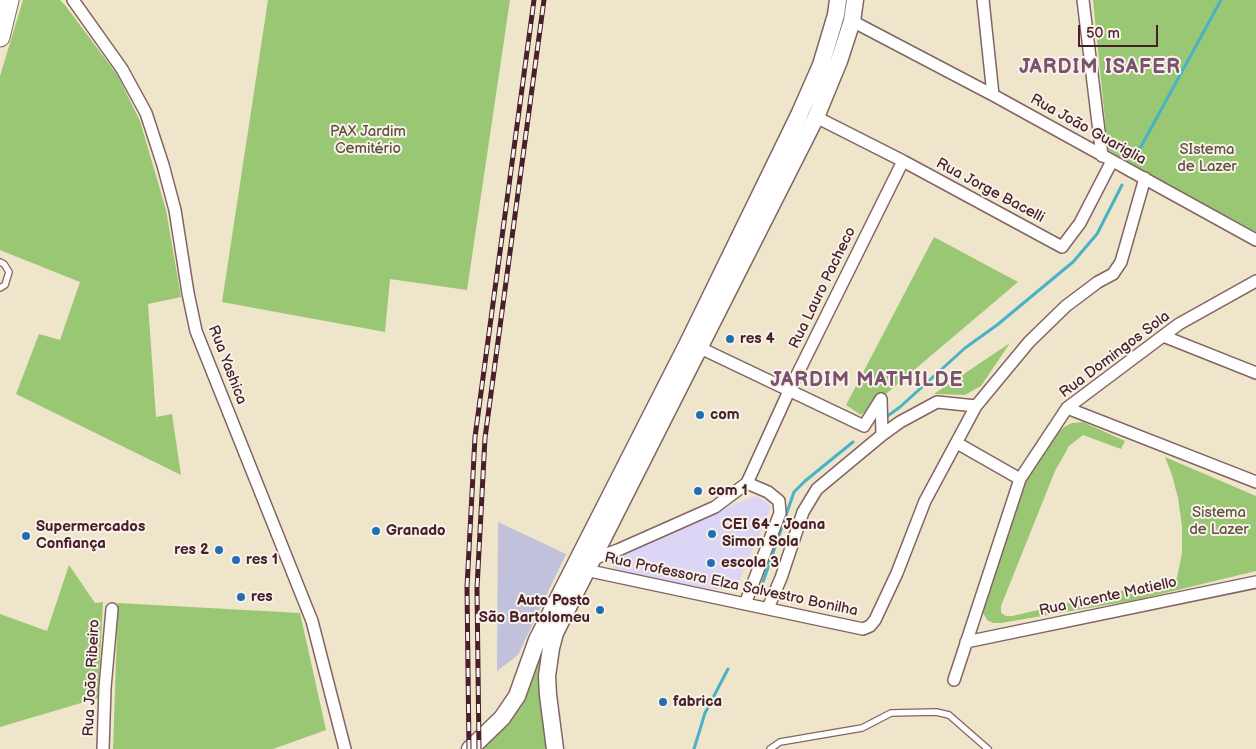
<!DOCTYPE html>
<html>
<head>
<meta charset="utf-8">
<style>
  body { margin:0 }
  #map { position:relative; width:1256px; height:749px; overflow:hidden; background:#efe5ca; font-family:"Balsamiq Sans",sans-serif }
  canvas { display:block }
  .scale { position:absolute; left:1078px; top:25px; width:80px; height:22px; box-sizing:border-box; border:2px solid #4a1f2b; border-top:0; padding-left:6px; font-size:15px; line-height:18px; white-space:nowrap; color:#4a1f2b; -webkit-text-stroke:4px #f7f3e8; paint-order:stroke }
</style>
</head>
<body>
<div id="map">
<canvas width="1256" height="749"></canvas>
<div class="scale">50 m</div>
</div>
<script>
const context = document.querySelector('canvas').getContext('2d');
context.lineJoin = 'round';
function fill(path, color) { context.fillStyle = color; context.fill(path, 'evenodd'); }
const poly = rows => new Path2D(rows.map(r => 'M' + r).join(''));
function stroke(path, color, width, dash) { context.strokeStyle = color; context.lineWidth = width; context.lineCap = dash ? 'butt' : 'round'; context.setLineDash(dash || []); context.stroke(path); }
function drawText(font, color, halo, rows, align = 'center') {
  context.font = font + ' "Balsamiq Sans",sans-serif'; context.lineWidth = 4; context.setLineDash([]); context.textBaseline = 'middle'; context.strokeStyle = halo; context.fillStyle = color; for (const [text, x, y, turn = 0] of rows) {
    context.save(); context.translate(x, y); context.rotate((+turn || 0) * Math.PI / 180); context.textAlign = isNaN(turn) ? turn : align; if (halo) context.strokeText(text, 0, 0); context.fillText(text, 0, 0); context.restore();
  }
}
const built = poly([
  [755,496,768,503,771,508,739,581,733,590,709,589,623,572,615,570,612,564,614,556,622,552]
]);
const industrial = poly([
  [498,522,566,554,518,655,497,671]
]);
const green = poly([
  [23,0,60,0,65,5,118,76,140,121,166,210,181,297,148,304,156,417,172,414,181,475,16,394,39,334,60,340,80,282,0,250,0,76],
  [268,0,510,0,467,290,390,279,385,332,222,302],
  [1093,0,1256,0,1256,232,1150,175,1108,150],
  [934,237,1018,282,861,415,846,405],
  [1010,343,981,386,965,395,934,394],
  [1083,422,1125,441,1121,449,1083,435,1069,446,1055,471,1001,606,1001,613,1006,616,1012,616,1177,578,1182,553,1182,526,1178,498,1172,475,1165,457,1256,496,1256,571,1136,600,1001,623,993,623,987,620,982,611,1023,486,1035,461,1050,441,1064,427,1072,423],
  [69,565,95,603,103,602,98,698,0,727,0,614,47,631],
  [118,603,300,613,326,730,273,749,113,749],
  [547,645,550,749,476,749,537,652]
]);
const stream = poly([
  [1138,152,1221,0],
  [886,417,900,407,965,348,997,325,1073,262,1097,234,1122,185],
  [763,582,794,492,805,481,853,442],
  [694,749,705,713,728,669]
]);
const lane = poly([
  [0,262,4,264,9,272,5,285,0,288],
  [770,749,780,742,862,728,891,713,936,712,949,715,988,749]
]);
const street = poly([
  [73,0,122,69,146,113,163,165,175,210,188,293,196,331,312,621,345,749],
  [983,0,993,95],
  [1083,0,1102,156],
  [852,21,993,95,1256,240],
  [816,117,903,161,1062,247,1080,223,1112,161],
  [1163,336,1256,373],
  [694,345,864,426,881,399],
  [881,399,882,435],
  [1067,408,1256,482],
  [957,443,1020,479],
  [590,560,618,550,715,507,747,483,789,391,903,161],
  [582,567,590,571,863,629,870,626,875,620,897,573,925,501,976,406,1029,342,1066,306,1098,282,1113,274,1121,262,1145,178],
  [745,604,780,513,779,501,768,492,747,483],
  [768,608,781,578,803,512,817,489,882,435,900,422,937,402,976,406],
  [966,642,1256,582],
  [954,680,1020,479,1067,408,1179,324,1256,281],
  [103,749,105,688,112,609]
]);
const secondary = poly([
  [470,749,502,718,517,696,537,640,688,343,799,115,821,65,836,15,838,0],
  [555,749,548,695,547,676,551,648,555,633,816,117,839,61,852,21,855,0]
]);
const primary = poly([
  [0,37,9,0]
]);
const rail = poly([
  [469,749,467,587,475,437,534,0],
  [479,749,477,588,485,438,544,0]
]);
const markers = [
  [730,339,5,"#1f6fb2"],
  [700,415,5,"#1f6fb2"],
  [698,491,5,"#1f6fb2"],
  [376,531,5,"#1f6fb2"],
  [712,534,5,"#1f6fb2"],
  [26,536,5,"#1f6fb2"],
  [219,550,5,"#1f6fb2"],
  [236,560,5,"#1f6fb2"],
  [711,563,5,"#1f6fb2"],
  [241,597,5,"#1f6fb2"],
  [600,610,5,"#1f6fb2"],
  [663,702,5,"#1f6fb2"]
];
const streetNames = [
  ["Rua João Guariglia",1088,130,29],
  ["Rua Jorge Bacelli",990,191,28],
  ["Rua Lauro Pacheco",823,288,-64],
  ["Rua Domingos Sola",1115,355,-37],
  ["Rua Yashica",227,365,69],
  ["Rua Professora Elza Salvestro Bonilha",731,585,12],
  ["Rua Vicente Matiello",1108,597,-12],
  ["Rua Joāo Ribeiro",92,678,-87]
];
const parkNames = [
  ["PAX Jardim",368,132],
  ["Cemitério",368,149],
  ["SIstema",1207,150],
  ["de Lazer",1207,167],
  ["Sistema",1219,513],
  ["de Lazer",1219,530]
];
const poiNames = [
  ["res 4",740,339],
  ["com",710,415],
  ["com 1",708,491],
  ["CEI 64 - Joana",722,525],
  ["Simon Sola",722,542],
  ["Supermercados",36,527],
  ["Confiança",36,544],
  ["Granado",386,531],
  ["res 2",209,550,"right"],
  ["res 1",246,560],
  ["escola 3",721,563],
  ["res",251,597],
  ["Auto Posto",590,601,"right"],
  ["São Bartolomeu",590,618,"right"],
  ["fabrica",673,702]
];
const districtNames = [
  ["JARDIM ISAFER",1100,68],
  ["JARDIM MATHILDE",867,381]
];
fill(built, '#dcd5f6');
fill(industrial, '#c2c1dc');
fill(green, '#9ac774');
stroke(stream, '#48b2c6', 3);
stroke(lane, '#846463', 8);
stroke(street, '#846463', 14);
stroke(secondary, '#846463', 19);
stroke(primary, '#846463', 21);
stroke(lane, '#fff', 5.5);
stroke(street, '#fff', 11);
stroke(secondary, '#fff', 16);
stroke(primary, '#fff', 19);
stroke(rail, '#4a1f2b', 5);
stroke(rail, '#f7f3e8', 3, [9]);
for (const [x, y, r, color] of markers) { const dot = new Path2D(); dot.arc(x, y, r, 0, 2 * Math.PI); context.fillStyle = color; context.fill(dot); stroke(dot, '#f7f3e8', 2); }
drawText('15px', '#4a1f2b', '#f7f3e8', streetNames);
drawText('15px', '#625141', '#f7f3e8', parkNames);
drawText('bold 15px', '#4a1f2b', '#f7f3e8', poiNames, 'left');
context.letterSpacing = '1px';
drawText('bold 20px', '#7c516f', '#f7f3e8', districtNames);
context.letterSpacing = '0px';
</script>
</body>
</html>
